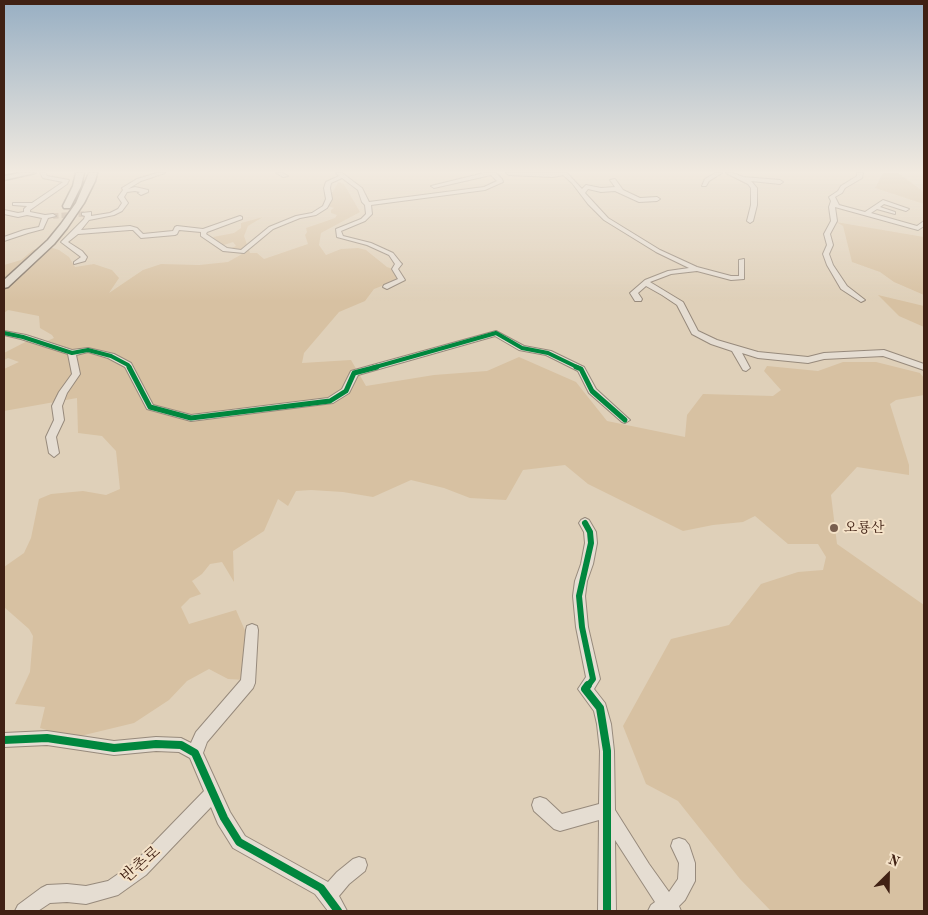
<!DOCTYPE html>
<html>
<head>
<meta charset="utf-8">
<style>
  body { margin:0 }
  #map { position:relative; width:928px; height:915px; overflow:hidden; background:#dfd0b9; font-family:"Old Standard TT",serif }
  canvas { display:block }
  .frame { position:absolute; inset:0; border:5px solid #402114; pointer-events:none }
  .north { position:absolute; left:863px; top:850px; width:50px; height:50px; -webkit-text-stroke:4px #f4e2c8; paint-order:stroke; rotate:23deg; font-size:14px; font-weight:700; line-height:20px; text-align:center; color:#402114 }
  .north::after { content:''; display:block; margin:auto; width:18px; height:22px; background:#402114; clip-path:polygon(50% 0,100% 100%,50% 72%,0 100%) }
</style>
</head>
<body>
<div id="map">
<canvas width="928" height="915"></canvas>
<div class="frame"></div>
<div class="north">N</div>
</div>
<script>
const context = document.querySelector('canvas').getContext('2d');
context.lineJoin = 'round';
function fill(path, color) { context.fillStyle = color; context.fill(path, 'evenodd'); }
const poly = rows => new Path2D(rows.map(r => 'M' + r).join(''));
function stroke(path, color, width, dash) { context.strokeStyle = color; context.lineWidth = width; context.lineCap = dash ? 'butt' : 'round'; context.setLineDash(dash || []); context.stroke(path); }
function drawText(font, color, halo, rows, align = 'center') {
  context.font = font + ' "Old Standard TT","Noto Serif KR",serif'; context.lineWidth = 4; context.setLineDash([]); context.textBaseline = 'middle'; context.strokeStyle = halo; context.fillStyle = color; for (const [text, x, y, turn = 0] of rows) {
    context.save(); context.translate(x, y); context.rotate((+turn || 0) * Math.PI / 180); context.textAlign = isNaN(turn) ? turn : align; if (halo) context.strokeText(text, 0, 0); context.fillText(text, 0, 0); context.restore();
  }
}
const green = poly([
  [883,173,898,173,924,192,924,204,875,188],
  [338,182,344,184,360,212,321,233,319,245,326,255,341,249,358,248,366,250,387,267,393,269,398,280,374,289,365,301,339,312,304,353,302,363,351,360,366,386,434,375,487,371,519,357,576,382,607,421,685,437,687,415,703,394,773,396,781,390,764,371,767,366,818,371,843,362,876,362,920,373,924,378,924,395,896,400,890,404,909,465,909,475,857,467,831,495,837,544,924,605,924,911,771,911,740,879,678,801,646,784,623,726,671,639,729,625,761,584,798,572,823,570,826,557,818,544,788,544,755,516,743,522,713,525,683,531,588,484,565,465,523,470,506,500,470,498,444,488,411,480,373,497,343,492,311,490,296,491,288,506,278,499,264,531,233,551,234,582,222,562,210,564,202,574,192,581,201,594,190,598,181,607,189,624,236,610,247,635,245,680,228,679,209,669,187,681,169,700,134,723,72,738,40,728,45,707,15,704,30,672,33,636,29,629,4,607,4,567,24,553,31,538,39,499,51,494,83,491,106,495,120,489,116,451,102,436,78,433,77,398,4,411,4,369,19,362,8,358,4,360,4,353,35,337,45,342,54,338,52,335,40,328,39,316,8,310,4,313,4,265,21,260,33,250,46,246,59,250,69,257,75,267,94,264,112,270,119,278,109,293,143,270,161,264,199,265,228,262,242,254,239,251,229,249,236,246,233,242,221,246,213,237,234,233,241,228,241,223,263,217,248,226,244,236,250,253,257,253,264,259,308,244,305,235,307,232,306,228,335,218,337,215,331,213,331,210,334,208,328,206,330,197],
  [836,222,924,237,924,295,894,282,880,272,852,262,843,226],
  [878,295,924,306,924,327,899,316]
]);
const minorTunnel = poly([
  [53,216,84,214]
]);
const minor = poly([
  [40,173,46,173,47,176,69,180,67,184,30,210,30,212,45,215,53,214,56,216,48,218,43,229,28,233,4,241,4,237,24,230,39,227,42,218,27,215,18,217,4,214,4,210,18,213,24,212,24,209,27,206,13,205,13,203,32,203,63,182,43,178,40,173],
  [157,173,165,173,141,181,128,189,135,187,148,190,148,192,141,195,138,193,140,192,135,191,127,192,124,197,128,203,122,211,114,215,89,220,81,230,130,226,137,228,143,234,173,231,175,227,177,226,203,229,240,216,242,217,242,219,207,232,206,234,227,248,241,250,269,227,296,216,312,213,323,206,326,199,324,188,326,182,339,176,336,173,342,173,362,188,369,202,484,187,497,181,491,175,434,188,431,186,484,173,496,173,502,179,503,182,485,190,371,205,372,214,365,221,341,231,343,236,371,243,393,253,401,263,402,264,398,269,405,280,387,289,383,287,384,285,398,279,392,269,395,264,389,255,367,245,337,237,336,229,361,219,366,214,365,205,362,202,358,190,342,178,331,183,330,188,332,199,327,208,316,215,300,218,273,229,244,253,223,251,201,236,201,232,179,230,177,234,175,235,141,238,133,230,130,230,78,234,68,242,82,251,87,257,85,261,74,264,74,262,81,257,61,242,84,219,85,216,82,215,82,213,91,212,91,216,110,213,118,209,122,203,118,197,123,190,122,188,137,179,157,173],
  [276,173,283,173,288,176,283,177,276,173],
  [506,173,567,173,582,189,586,185,601,188,615,187,610,180,615,179,623,190,640,198,657,197,660,199,657,201,639,202,615,191,601,192,588,189,585,193,608,218,660,250,697,267,731,276,739,276,739,260,744,259,744,279,731,280,697,271,671,274,650,282,683,302,698,331,717,340,758,352,808,357,824,353,884,350,924,364,924,370,883,356,824,359,808,363,758,358,742,353,750,368,746,371,743,370,732,351,711,344,692,334,677,305,662,295,646,286,638,293,642,299,641,301,635,301,630,293,645,280,668,271,689,268,656,252,604,220,588,204,572,183,563,175,553,177,509,175,506,173],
  [715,173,722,173,709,181,706,186,702,186,705,179,715,173],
  [726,173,733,173,743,177,780,180,783,182,780,184,751,181,757,188,757,205,753,221,750,223,747,221,751,205,751,188,748,184,726,173],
  [857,173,863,173,862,178,845,188,842,193,835,197,839,205,865,212,883,200,909,209,906,211,884,204,880,207,895,212,895,214,877,209,871,213,917,226,924,221,924,226,918,230,835,207,837,221,830,234,833,245,829,254,833,265,847,286,865,300,861,302,841,289,827,265,823,254,827,245,824,234,831,221,829,207,831,201,829,197,838,191,841,186,857,176,857,173],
  [4,331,26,335,72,350,88,348,114,354,131,363,153,405,191,415,328,398,342,389,351,371,496,331,524,346,551,351,584,367,596,389,630,420,625,423,622,422,589,393,578,371,546,355,519,350,495,336,358,375,349,393,333,403,191,421,147,409,125,367,108,358,88,352,76,355,80,374,67,393,62,406,64,420,56,437,59,453,54,457,49,453,46,437,54,420,52,406,59,392,72,374,68,354,21,339,4,335,4,331],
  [585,518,589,520,596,532,597,543,593,564,587,581,585,596,588,627,600,679,594,689,605,703,611,724,614,751,615,810,649,864,669,892,678,879,679,863,671,846,673,840,679,838,685,840,689,845,695,863,695,881,685,900,679,906,681,911,648,911,651,905,655,902,615,840,616,911,598,911,599,820,560,831,554,829,534,811,532,805,534,799,540,797,546,799,562,814,599,804,600,751,597,724,594,711,578,689,586,677,576,627,573,596,575,581,581,564,585,543,584,532,579,523,581,520,585,518],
  [252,624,257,626,258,630,255,683,253,688,207,742,203,753,230,812,245,836,328,882,337,872,353,859,359,857,365,859,367,865,365,871,349,884,339,896,347,911,328,911,315,894,233,848,218,824,211,807,146,875,118,895,86,904,67,902,50,903,38,911,15,911,18,905,41,888,47,885,67,884,86,886,108,881,134,863,204,791,190,758,179,752,156,751,114,755,47,745,4,747,4,733,47,731,114,741,156,737,181,738,191,743,196,732,241,680,246,630,247,626,252,624]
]);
const major = poly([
  [21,173,35,173,4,180,4,176,21,173]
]);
const highway = poly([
  [76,173,84,173,81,186,70,208,64,208,63,206,73,186,76,173],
  [89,173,97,173,95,181,84,203,67,228,54,244,8,287,4,288,4,280,48,240,61,224,76,203,89,173]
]);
const cyclewayFar3 = poly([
  [4,333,23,337,72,353,88,350,111,356,128,365,130,368],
  [372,368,496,333,522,348,548,353,579,368]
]);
const cyclewayFar2 = poly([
  [129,367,150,407,191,418,330,401,346,391,354,373,377,367],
  [576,367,581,369,592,391,625,420]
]);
const cyclewayFar1 = poly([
  [585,523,590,532,591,543,579,596,582,627,593,679,587,687]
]);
const cycleway = poly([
  [588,685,585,689,600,708,607,751,607,911],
  [4,740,47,738,114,748,156,744,181,745,195,753,224,818,239,842,321,888,338,911]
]);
const markers = [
  [834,528,5,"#785e4e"]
];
const poiNames = [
  ["오룡산",844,528]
];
const nearStreetnames = [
  ["반촌로",141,865,-41]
];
fill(green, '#d7c1a2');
stroke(minorTunnel, '#bfad98', 5.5, [5.5, 3]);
stroke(minor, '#978a7c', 2);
stroke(major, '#807366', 3);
stroke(highway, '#807366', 3);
fill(minor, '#e5ddd2');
fill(major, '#e0d8cb');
fill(highway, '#e0d8cb');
stroke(cyclewayFar3, '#00873e', 4);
stroke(cyclewayFar2, '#00873e', 5);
stroke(cyclewayFar1, '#00873e', 6);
stroke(cycleway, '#00873e', 8);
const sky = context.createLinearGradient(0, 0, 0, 301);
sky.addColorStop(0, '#98afc3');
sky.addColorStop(0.57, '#f1eae0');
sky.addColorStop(1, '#f1eae000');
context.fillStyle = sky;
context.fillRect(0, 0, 928, 301);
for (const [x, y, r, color] of markers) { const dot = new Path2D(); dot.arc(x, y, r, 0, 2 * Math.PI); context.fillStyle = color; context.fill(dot); stroke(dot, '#f4e2c8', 2); }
drawText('14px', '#402114', '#f4e2c8', poiNames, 'left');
drawText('16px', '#402114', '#f4e2c8', nearStreetnames);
</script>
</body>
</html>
